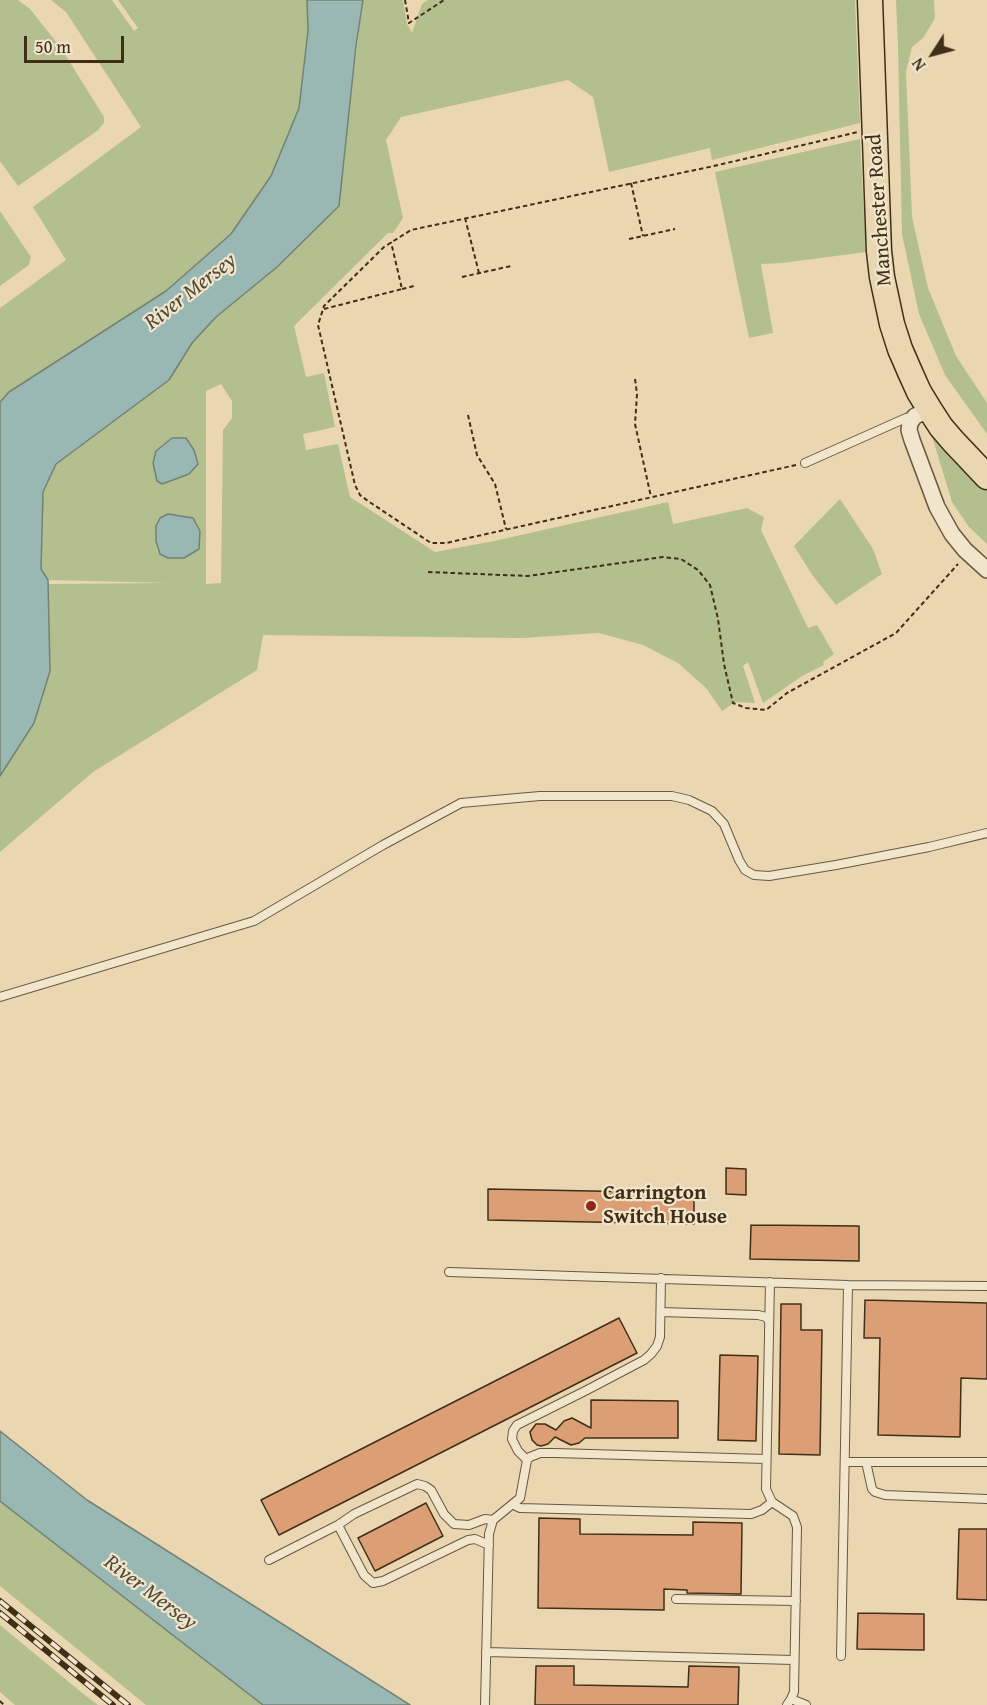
<!DOCTYPE html>
<html>
<head>
<meta charset="utf-8">
<style>
  body { margin:0 }
  #map { position:relative; width:987px; height:1705px; overflow:hidden; background:#ead7b1; font-family:"Gentium Book Plus",serif }
  canvas { display:block }
  .north { position:absolute; left:903px; top:24px; width:60px; height:60px; -webkit-text-stroke:4px #f1e5cc; paint-order:stroke; rotate:234deg; font-size:16px; font-weight:700; line-height:24px; text-align:center; color:#402e17 }
  .north::after { content:''; display:block; margin:auto; width:21px; height:27px; background:#402e17; clip-path:polygon(50% 0,100% 100%,50% 72%,0 100%) }
  .scale { position:absolute; left:24px; top:36px; width:100px; height:27px; box-sizing:border-box; border:3px solid #402e17; border-top:0; padding-left:8px; font-size:18px; line-height:21px; white-space:nowrap; color:#402e17; -webkit-text-stroke:4px #f1e5cc; paint-order:stroke }
</style>
</head>
<body>
<div id="map">
<canvas width="987" height="1705"></canvas>
<div class="north">N</div>
<div class="scale">50 m</div>
</div>
<script>
const context = document.querySelector('canvas').getContext('2d');
context.lineJoin = 'round';
function fill(path, color) { context.fillStyle = color; context.fill(path, 'evenodd'); }
const poly = rows => new Path2D(rows.map(r => 'M' + r).join(''));
function stroke(path, color, width, dash) { context.strokeStyle = color; context.lineWidth = width; context.lineCap = dash ? 'butt' : 'round'; context.setLineDash(dash || []); context.stroke(path); }
function drawText(font, color, halo, rows, align = 'center') {
  context.font = font + ' "Gentium Book Plus",serif'; context.lineWidth = 4.5; context.setLineDash([]); context.textBaseline = 'middle'; context.strokeStyle = halo; context.fillStyle = color; for (const [text, x, y, turn = 0] of rows) {
    context.save(); context.translate(x, y); context.rotate((+turn || 0) * Math.PI / 180); context.textAlign = isNaN(turn) ? turn : align; if (halo) context.strokeText(text, 0, 0); context.fillText(text, 0, 0); context.restore();
  }
}
const green = poly([
  [0,0,18,0,30,9,61,48,104,117,104,123,97,131,18,186,0,161],
  [51,0,112,0,134,31,138,28,118,0,307,0,308,31,299,108,271,176,231,234,166,291,9,392,0,402,0,308,66,260,33,207,141,127,66,12],
  [363,0,403,0,407,24,412,33,422,4,428,0,855,0,860,123,712,160,710,148,609,172,593,97,568,80,401,117,386,140,403,218,393,233,388,233,294,326,306,377,324,373,335,427,303,434,306,450,338,444,350,497,435,552,494,541,668,502,673,524,747,508,764,517,761,530,808,628,817,625,834,654,823,662,824,665,802,676,763,703,748,662,743,666,755,703,735,702,722,711,706,688,678,663,643,645,599,633,522,638,263,635,257,670,93,772,0,852,0,776,50,671,48,584,169,583,48,580,41,569,43,492,56,464,169,380,192,343,216,317,339,207,352,86],
  [221,384,232,401,232,418,223,430,221,583,206,584,206,391],
  [896,0,934,0,935,18,923,38,912,47,906,72,912,217,928,288,956,356,987,403,987,434,945,375,919,314,902,234,898,46],
  [860,139,866,252,782,263,761,264,773,333,749,338,715,172],
  [0,211,31,257,29,265,0,286],
  [931,433,987,491,987,544,969,527,952,502],
  [840,499,873,549,882,574,836,605,813,576,794,546],
  [0,1501,110,1587,263,1705,146,1705,0,1586],
  [0,1625,81,1692,98,1705,15,1705,0,1692]
]);
const water = poly([
  [307,0,363,0,356,46,339,206,277,267,216,317,192,343,169,380,56,464,43,492,41,569,48,580,50,671,34,723,0,776,0,402,9,392,166,291,231,234,271,176,299,108,308,31,307,0],
  [172,438,186,438,194,450,198,464,189,474,162,484,157,481,153,463,156,451,172,438],
  [168,514,193,518,200,531,199,549,184,558,168,558,160,554,156,541,156,526,160,518,168,514],
  [0,1431,87,1500,410,1705,263,1705,0,1501,0,1431]
]);
const building = poly([
  [726,1168,746,1169,746,1195,726,1194,726,1168],
  [488,1189,694,1193,694,1224,488,1220,488,1189],
  [751,1225,859,1226,859,1261,750,1259,751,1225],
  [865,1300,987,1303,987,1379,961,1378,960,1437,878,1435,880,1338,864,1338,865,1300],
  [781,1304,801,1304,801,1330,822,1330,820,1455,779,1454,781,1304],
  [619,1318,637,1353,279,1535,261,1500,619,1318],
  [720,1355,758,1356,756,1441,718,1440,720,1355],
  [591,1400,678,1401,678,1438,585,1438,579,1443,571,1445,555,1437,548,1444,541,1446,537,1445,532,1440,530,1432,536,1424,545,1424,556,1430,564,1421,572,1418,591,1428,591,1400],
  [426,1503,443,1536,375,1571,358,1538,426,1503],
  [539,1518,580,1519,580,1534,693,1535,693,1522,742,1523,741,1594,687,1593,687,1590,664,1589,664,1610,538,1608,539,1518],
  [959,1529,987,1529,987,1600,957,1599,959,1529],
  [858,1613,924,1614,924,1650,857,1649,858,1613],
  [536,1666,574,1666,574,1685,688,1687,689,1666,739,1667,738,1705,535,1705,536,1666]
]);
const path = poly([
  [405,0,409,23,444,0],
  [631,183,643,236],
  [465,218,479,273],
  [629,239,675,229],
  [462,277,511,266],
  [402,289,414,286],
  [324,309,402,289,391,242],
  [635,379,637,394,635,424,651,497],
  [468,415,477,455,495,484,506,529],
  [796,465,446,543,431,543,368,501,360,495,355,485,318,325,324,306,384,247,411,230,714,166,858,132],
  [428,572,528,576,663,557,681,559,698,570,710,585,718,619,724,664,733,703,746,708,766,710,787,693,896,633,958,564],
  [0,1701,4,1705]
]);
const service = poly([
  [805,463,906,418,913,416],
  [0,997,254,921,383,845,461,803,540,796,672,796,689,800,712,811,724,824,739,860,745,870,754,875,769,876,836,865,929,847,987,833],
  [449,1272,848,1285,987,1286],
  [770,1282,766,1489,772,1502,793,1516,797,1527,794,1692,791,1699,787,1705],
  [661,1312,758,1315,766,1317,769,1321],
  [527,1460,518,1451,512,1439,513,1431,517,1425,587,1390,644,1360,651,1354,657,1346,660,1337,661,1278],
  [845,1462,987,1462],
  [866,1462,872,1489,875,1492,885,1495,987,1499],
  [514,1505,520,1508,751,1514,762,1510,772,1502],
  [338,1525,364,1575,373,1583,383,1581,468,1540,475,1539,489,1545],
  [269,1560,338,1525,354,1514,417,1484,425,1486,431,1490,444,1514,454,1524,469,1525,485,1519,493,1520],
  [676,1599,796,1601],
  [486,1652,794,1660],
  [841,1656,848,1285],
  [791,1699,806,1705],
  [485,1705,489,1534,493,1520,520,1498,527,1460,530,1457,540,1453,555,1453,766,1459]
]);
const minor = poly([
  [930,410,915,416,910,423,909,430,912,440,937,507,952,534,965,550,987,570]
]);
const primary = poly([
  [870,0,879,251,882,277,892,324,900,349,910,372,919,392,930,410,941,427,953,441,987,477]
]);
const rail = poly([
  [0,1601,128,1705],
  [0,1613,113,1705]
]);
const markers = [
  [591,1206,6,"#8f2418"]
];
const streetNames = [
  ["Manchester Road",880,210,-94]
];
const poiNames = [
  ["Carrington",603,1194],
  ["Switch House",603,1218]
];
const waterNames = [
  ["River Mersey",191,292,-38],
  ["River Mersey",150,1593,37]
];
fill(green, '#b3bf8e');
fill(water, '#99b8b3');
stroke(water, '#758175', 1.5);
fill(building, '#dc9f75');
stroke(building, '#402e17', 1.5);
stroke(service, '#6a583e', 10);
stroke(minor, '#6a583e', 18);
stroke(primary, '#402e17', 27);
stroke(path, '#402e17', 2, [4.5, 3]);
stroke(service, '#f1e5cc', 8);
stroke(minor, '#f1e5cc', 15);
stroke(primary, '#ead7b1', 24);
stroke(rail, '#402e17', 6);
stroke(rail, '#f1e5cc', 4, [11]);
for (const [x, y, r, color] of markers) { const dot = new Path2D(); dot.arc(x, y, r, 0, 2 * Math.PI); context.fillStyle = color; context.fill(dot); stroke(dot, '#f1e5cc', 2); }
drawText('21px', '#402e17', '#f1e5cc', streetNames);
drawText('bold 21px', '#402e17', '#f1e5cc', poiNames, 'left');
drawText('italic 22px', '#524a36', '#f1e5cc', waterNames);
</script>
</body>
</html>
